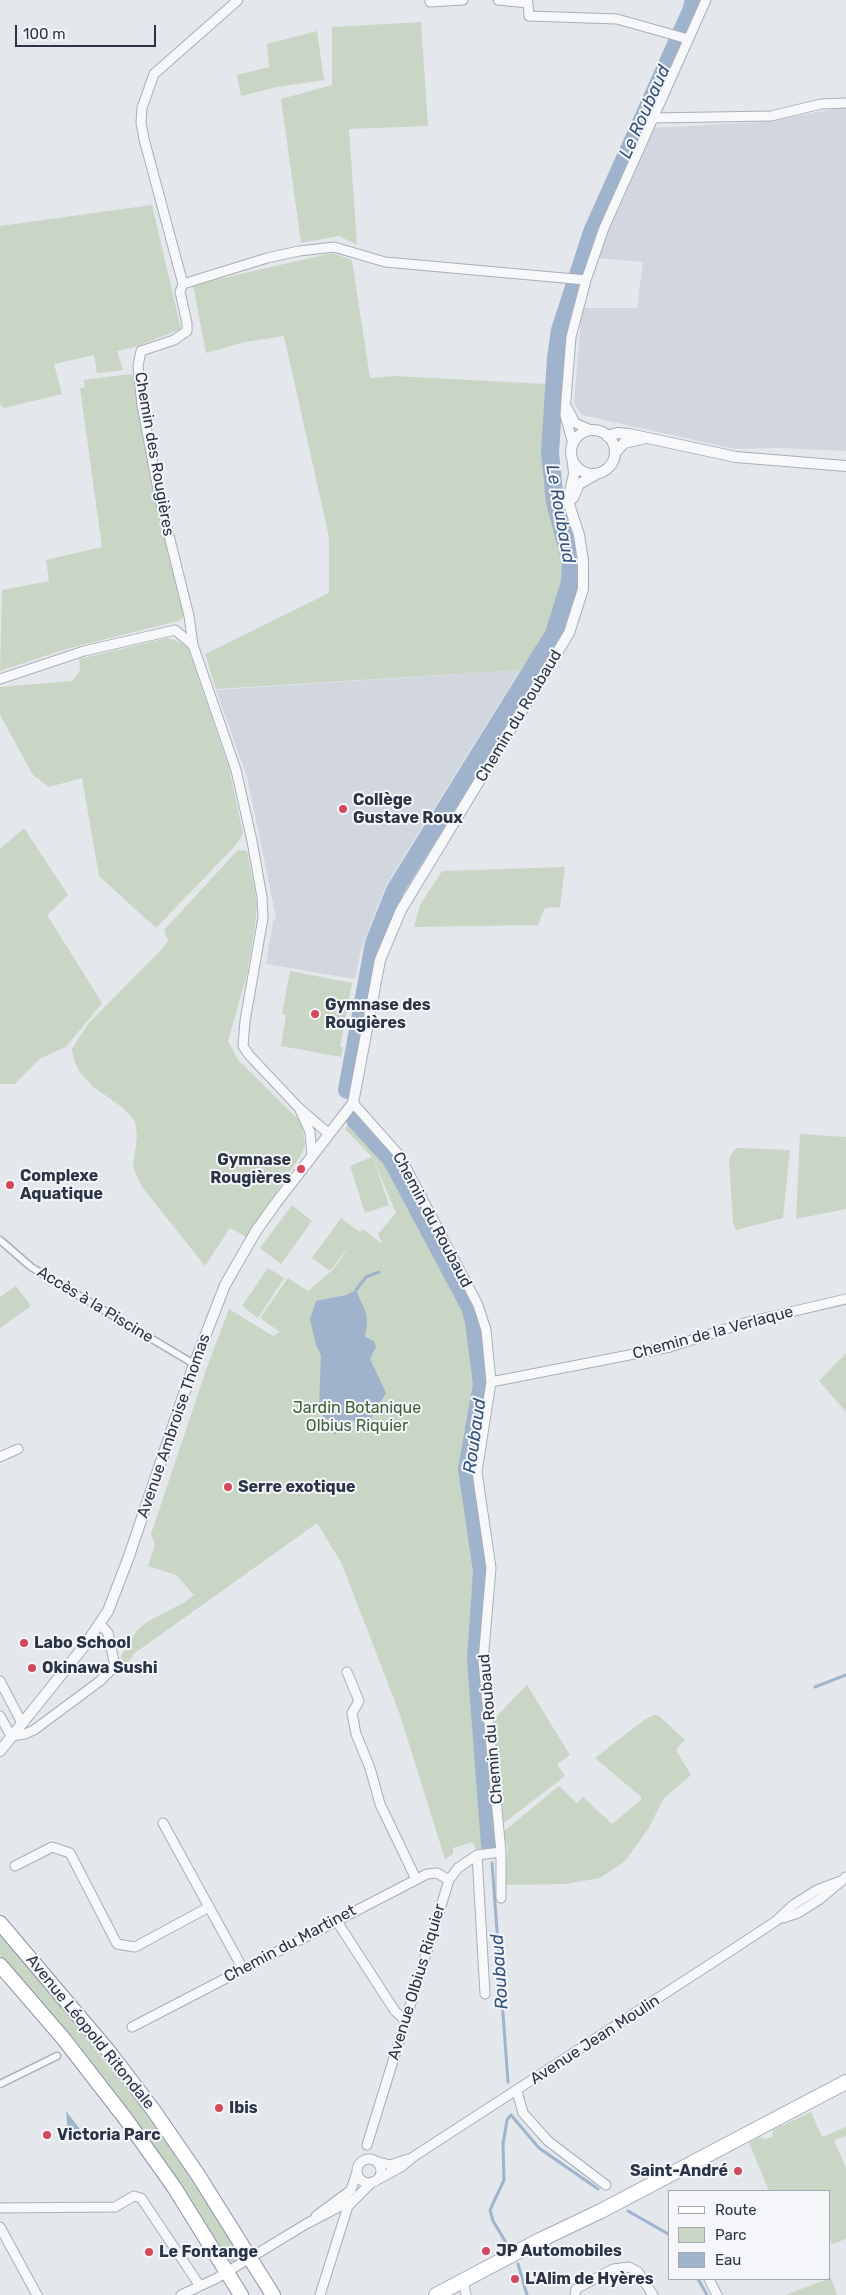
<!DOCTYPE html>
<html>
<head>
<meta charset="utf-8">
<style>
  body { margin:0 }
  #map { position:relative; width:846px; height:2295px; overflow:hidden; background:#e4e7ec; font-family:Rubik,sans-serif }
  canvas { display:block }
  .legend { position:absolute; left:668px; top:2190px; width:162px; height:90px; box-sizing:border-box; background:#f4f6f9; border:1px solid #a4a8b1; margin:0; padding:6px 9px; list-style:none; font-size:15px; color:#2b3445 }
  .legend li { display:flex; align-items:center; gap:10px; height:25px }
  .legend b { width:25px; border:1px solid #a4a8b1 }
  .scale { position:absolute; left:15px; top:25px; width:141px; height:22px; box-sizing:border-box; border:2px solid #2b3445; border-top:0; padding-left:6px; font-size:15px; line-height:18px; white-space:nowrap; color:#2b3445; -webkit-text-stroke:4px #f4f6f9; paint-order:stroke }
</style>
</head>
<body>
<div id="map">
<canvas width="846" height="2295"></canvas>
<ul class="legend">
<li><b style="height:6px;background:#fff"></b>Route</li>
<li><b style="height:14px;background:#c9d6c5"></b>Parc</li>
<li><b style="height:14px;background:#9fb4cc"></b>Eau</li>
</ul>
<div class="scale">100 m</div>
</div>
<script>
const context = document.querySelector('canvas').getContext('2d');
context.lineJoin = 'round';
function fill(path, color) { context.fillStyle = color; context.fill(path, 'evenodd'); }
const poly = rows => new Path2D(rows.map(r => 'M' + r).join(''));
function stroke(path, color, width, dash) { context.strokeStyle = color; context.lineWidth = width; context.lineCap = dash ? 'butt' : 'round'; context.setLineDash(dash || []); context.stroke(path); }
function drawText(font, color, halo, rows, align = 'center') {
  context.font = font + ' Rubik,sans-serif'; context.lineWidth = 4; context.setLineDash([]); context.textBaseline = 'middle'; context.strokeStyle = halo; context.fillStyle = color; for (const [text, x, y, turn = 0] of rows) {
    context.save(); context.translate(x, y); context.rotate((+turn || 0) * Math.PI / 180); context.textAlign = isNaN(turn) ? turn : align; if (halo) context.strokeText(text, 0, 0); context.fillText(text, 0, 0); context.restore();
  }
}
const built = poly([
  [846,107,846,451,780,448,735,449,582,415,574,403,582,308,637,308,643,262,597,258,655,128,763,122],
  [520,670,386,885,361,949,355,979,266,964,273,921,276,917,247,777,216,690]
]);
const green = poly([
  [421,22,428,126,349,129,357,245,339,236,301,243,281,99,332,85,332,27],
  [317,31,324,80,277,87,241,96,237,75,269,67,267,44],
  [152,205,181,329,135,347,117,351,123,370,97,373,94,355,54,364,62,394,4,408,0,404,0,226],
  [332,253,352,260,370,378,394,376,546,384,544,459,566,559,565,580,549,632,520,670,216,689,205,654,329,593,329,537,284,336,245,342,206,353,193,285],
  [131,374,136,378,184,614,183,618,178,621,66,649,0,671,2,590,49,581,46,560,102,547,80,388,85,387,83,380],
  [168,638,180,642,188,648,229,768,243,834,235,846,156,928,99,876,82,778,49,787,33,775,0,715,0,687,72,681,80,671,79,659],
  [24,828,68,895,47,915,102,1003,66,1047,41,1058,15,1084,0,1084,0,849],
  [238,850,247,851,257,901,255,927,247,974,228,1041,238,1060,298,1119,303,1129,305,1145,301,1155,246,1237,230,1228,205,1266,142,1187,133,1167,137,1137,135,1121,122,1107,92,1086,79,1071,74,1060,72,1049,88,1024,161,950,168,941,164,930],
  [565,867,560,907,545,908,538,925,414,927,420,905,442,871],
  [290,971,352,983,340,1047,343,1047,341,1057,281,1046,286,1015,282,1014],
  [350,1122,389,1169,466,1315,471,1339,476,1382,474,1403,462,1462,462,1483,476,1570,469,1661,486,1850,476,1849,472,1842,453,1848,453,1854,445,1859,399,1712,341,1562,317,1523,132,1655,133,1656,124,1667,121,1656,138,1629,147,1622,185,1602,194,1595,176,1575,148,1566,155,1544,151,1534,206,1370,229,1309,273,1336,280,1332,260,1318,288,1278,308,1291,330,1272,336,1266,351,1244,330,1271,312,1258,341,1218,360,1232,363,1229,382,1244,378,1234,396,1213,373,1158,389,1205,365,1213,350,1166,372,1157,345,1129],
  [800,1134,846,1137,846,1209,796,1219],
  [736,1148,790,1150,783,1218,736,1230,733,1223,729,1158],
  [292,1205,312,1221,281,1264,260,1248],
  [268,1268,284,1278,258,1318,242,1306],
  [16,1286,31,1306,0,1328,0,1297],
  [846,1353,846,1412,819,1381],
  [527,1685,570,1755,557,1764,565,1776,504,1823,493,1720],
  [654,1715,659,1716,685,1740,676,1750,691,1775,664,1798,648,1829,625,1861,600,1878,566,1884,503,1885,508,1849,503,1832,559,1786,577,1803,583,1797,612,1824,641,1800,641,1797,595,1758,644,1720],
  [0,1936,44,1985,147,2114,200,2192,242,2260,233,2266,178,2181,119,2097,75,2040,0,1955],
  [811,2112,822,2137,846,2127,846,2136,834,2140,846,2168,846,2239,832,2244,830,2239,830,2191,769,2191,749,2143,759,2137,765,2139,772,2137,773,2130],
  [831,2278,837,2295,785,2295]
]);
const water = poly([
  [356,1290,366,1313,367,1323,365,1337,374,1341,376,1347,370,1359,386,1393,369,1422,363,1425,351,1420,341,1421,338,1426,335,1425,335,1422,324,1418,319,1407,321,1355,316,1345,310,1319,316,1301,346,1295],
  [66,2111,86,2137,85,2139,68,2132]
]);
const stream = poly([
  [356,1290,366,1277,379,1272],
  [335,1433,336,1425],
  [815,1687,846,1675],
  [492,1863,508,2082],
  [628,2211,670,2235],
  [508,2246,493,2221,490,2210,504,2180,503,2144,507,2120,511,2115,539,2148,598,2189],
  [518,2264,527,2295],
  [698,2279,707,2295]
]);
const river = poly([
  [347,1090,374,943,395,890,554,634,570,582,571,562,555,502,550,453,556,358,560,330,592,232,691,11,694,0],
  [355,1120,390,1158,397,1170,470,1307,474,1322,482,1384,467,1469,482,1571,476,1659,490,1845]
]);
const pedestrian = poly([
  [0,1240,31,1267,194,1364],
  [0,2084,57,2056]
]);
const minor = poly([
  [430,0,430,2,463,0],
  [498,0,528,3,529,16,617,19,688,39],
  [652,118,771,116,821,104,846,103],
  [183,284,144,139,141,123,142,108,154,74,238,0],
  [568,409,575,423,591,430],
  [573,444,565,415,566,399,571,337,586,280,604,228,706,0],
  [193,645,189,616,159,495,142,405,138,366,141,351,174,340,187,331,187,323,180,292,183,284,267,258,299,251,334,247,385,262,586,280],
  [0,679,84,651,175,630,193,645,236,770,252,841,262,897,263,918,245,1021,243,1046,249,1055,299,1108,329,1134],
  [353,1103,400,1156,478,1305,486,1330,491,1382,477,1472,491,1568,483,1661,501,1852,501,1898],
  [300,1110,310,1132,312,1155],
  [491,1382,670,1347,748,1322,846,1299],
  [0,1457,18,1449],
  [347,1672,359,1701,352,1713,356,1734,370,1768,380,1804,416,1879],
  [0,1681,22,1723],
  [0,1716,11,1736,25,1734,34,1730,100,1681,115,1666,108,1633,100,1624],
  [163,1823,243,1969],
  [477,1855,485,1994],
  [15,1866,52,1847,70,1853,117,1944,135,1947,209,1907],
  [783,1918,798,1913,820,1899,846,1877],
  [336,1920,395,2011,405,2020],
  [132,2027,427,1874,437,1873,449,1880],
  [517,2091,523,2113,548,2141,606,2185],
  [367,2145,449,1880,458,1868,477,1855,501,1852],
  '357 2171a12 12 0 1 1 24 0a12 12 0 1 1-24 0Z',
  [375,2161,390,2165,408,2159],
  [377,2180,401,2167,413,2157,735,1948,776,1921,793,1905,817,1890,838,1882],
  [0,2208,115,2207,134,2196,137,2197,141,2198,200,2286],
  [316,2216,351,2190,357,2172],
  [0,2227,37,2295],
  [709,2279,717,2295],
  [463,2281,466,2295],
  [181,2295,217,2278,306,2224,352,2200],
  [320,2295,348,2206,372,2182],
  [575,2295,576,2289,613,2269,629,2267,638,2272,653,2295]
]);
const tertiary = poly([
  '571 452a22 22 0 1 1 44 0a22 22 0 1 1-44 0Z',
  [607,436,617,433,629,434,736,457,846,466],
  [615,453,624,443,642,439],
  [573,498,579,484,595,475],
  [0,1751,85,1645,108,1611,128,1559,192,1370,225,1285,256,1231,276,1203,353,1103,380,960,401,910,569,633,583,589,583,561,579,535,568,501,574,474,573,463]
]);
const primary = poly([
  [436,2295,540,2240,601,2211,846,2082]
]);
const trunk = poly([
  [0,1923,110,2053,154,2111,198,2175,273,2295],
  [0,1965,63,2038,125,2118,174,2187,241,2295]
]);
const markers = [
  [343,809,5,"#d1495b"],
  [315,1014,5,"#d1495b"],
  [301,1169,5,"#d1495b"],
  [10,1185,5,"#d1495b"],
  [228,1487,5,"#d1495b"],
  [24,1643,5,"#d1495b"],
  [32,1668,5,"#d1495b"],
  [219,2108,5,"#d1495b"],
  [47,2135,5,"#d1495b"],
  [738,2171,5,"#d1495b"],
  [486,2251,5,"#d1495b"],
  [149,2252,5,"#d1495b"],
  [515,2279,5,"#d1495b"]
];
const streetNames = [
  ["Chemin des Rougières",154,454,80],
  ["Chemin du Roubaud",519,716,-59],
  ["Chemin du Roubaud",432,1220,62],
  ["Accès à la Piscine",95,1305,31],
  ["Chemin de la Verlaque",713,1333,-15],
  ["Avenue Ambroise Thomas",174,1426,-71],
  ["Chemin du Roubaud",491,1729,-95],
  ["Chemin du Martinet",290,1944,-28],
  ["Avenue Olbius Riquier",417,1982,-73],
  ["Avenue Léopold Ritondale",90,2032,51],
  ["Avenue Jean Moulin",595,2040,-33]
];
const poiNames = [
  ["Collège",353,800],
  ["Gustave Roux",353,818],
  ["Gymnase des",325,1005],
  ["Rougières",325,1023],
  ["Gymnase",291,1160,"right"],
  ["Rougières",291,1178,"right"],
  ["Complexe",20,1176],
  ["Aquatique",20,1194],
  ["Serre exotique",238,1487],
  ["Labo School",34,1643],
  ["Okinawa Sushi",42,1668],
  ["Ibis",229,2108],
  ["Victoria Parc",57,2135],
  ["Saint-André",728,2171,"right"],
  ["JP Automobiles",496,2251],
  ["Le Fontange",159,2252],
  ["L'Alim de Hyères",525,2279]
];
const parkNames = [
  ["Jardin Botanique",357,1408],
  ["Olbius Riquier",357,1426]
];
const waterNames = [
  ["Le Roubaud",645,112,-66],
  ["Le Roubaud",560,514,80],
  ["Roubaud",475,1436,-82],
  ["Roubaud",500,1972,-94]
];
fill(built, '#d2d6de');
fill(green, '#c9d6c5');
fill(water, '#9fb4cc');
stroke(stream, '#9fb4cc', 3);
stroke(river, '#9fb4cc', 18);
stroke(pedestrian, '#a9aeb7', 9);
stroke(minor, '#a9aeb7', 11);
stroke(tertiary, '#a9aeb7', 12);
stroke(primary, '#a3abb8', 16);
stroke(trunk, '#8b94a3', 16);
stroke(pedestrian, '#f7f8fa', 6);
stroke(minor, '#f7f8fa', 9);
stroke(tertiary, '#f7f8fa', 10);
stroke(primary, '#fff', 14);
stroke(trunk, '#fff', 14);
for (const [x, y, r, color] of markers) { const dot = new Path2D(); dot.arc(x, y, r, 0, 2 * Math.PI); context.fillStyle = color; context.fill(dot); stroke(dot, '#f4f6f9', 2); }
drawText('16px', '#2b3445', '#f4f6f9', streetNames);
drawText('bold 16px', '#2b3445', '#f4f6f9', poiNames, 'left');
drawText('16px', '#3f6138', '#f4f6f9', parkNames);
drawText('italic 18px', '#34527a', '#f4f6f9', waterNames);
</script>
</body>
</html>
